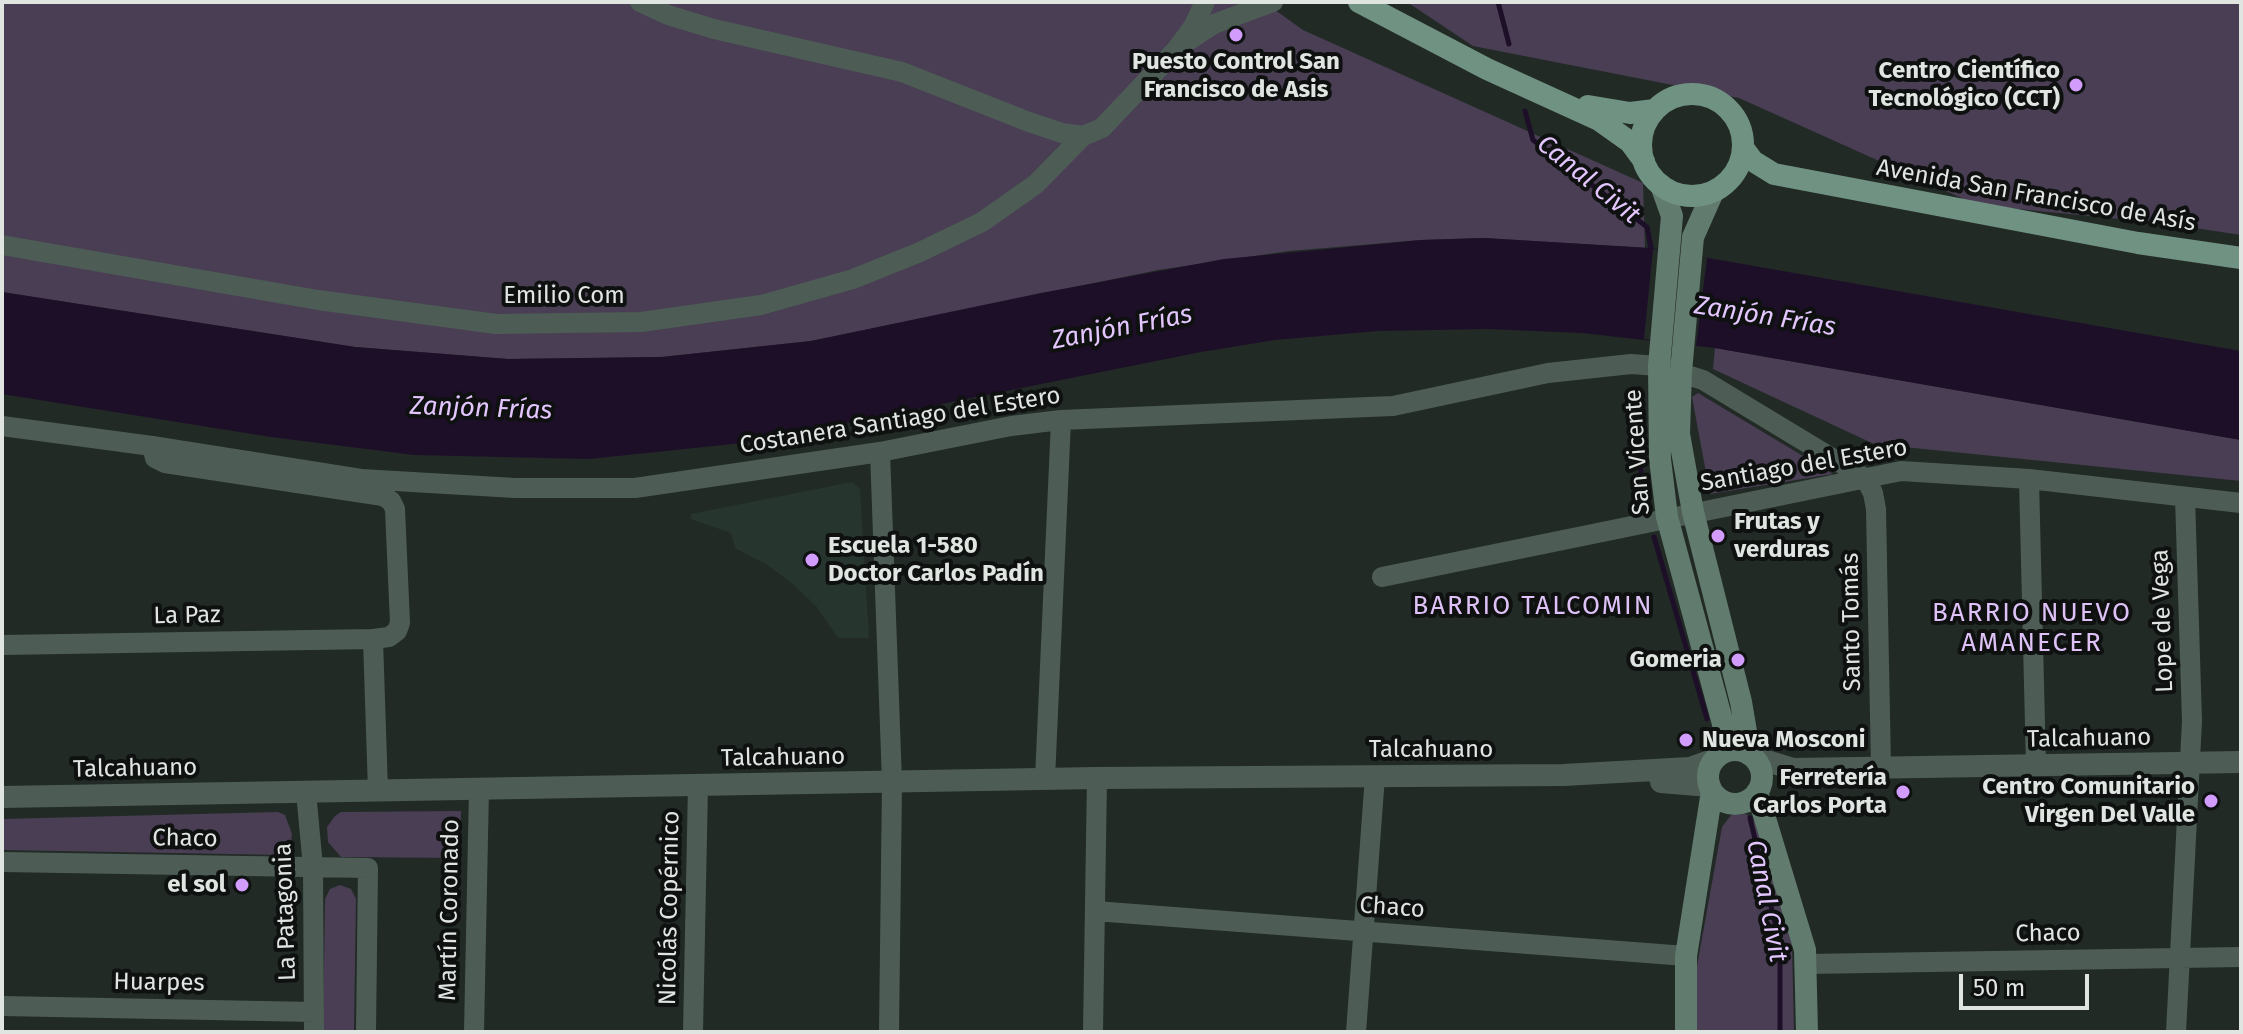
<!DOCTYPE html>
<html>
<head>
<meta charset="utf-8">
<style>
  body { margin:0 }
  #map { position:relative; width:2243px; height:1034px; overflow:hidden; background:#222a26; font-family:"Fira Sans",sans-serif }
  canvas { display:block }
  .frame { position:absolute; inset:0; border:4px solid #e0e5e2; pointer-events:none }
  .scale { position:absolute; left:1959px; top:974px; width:130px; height:36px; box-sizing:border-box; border:4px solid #e0e5e2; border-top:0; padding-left:10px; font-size:24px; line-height:28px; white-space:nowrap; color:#e0e5e2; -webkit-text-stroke:6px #0e1110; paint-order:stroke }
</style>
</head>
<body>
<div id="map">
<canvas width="2243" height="1034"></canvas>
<div class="frame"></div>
<div class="scale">50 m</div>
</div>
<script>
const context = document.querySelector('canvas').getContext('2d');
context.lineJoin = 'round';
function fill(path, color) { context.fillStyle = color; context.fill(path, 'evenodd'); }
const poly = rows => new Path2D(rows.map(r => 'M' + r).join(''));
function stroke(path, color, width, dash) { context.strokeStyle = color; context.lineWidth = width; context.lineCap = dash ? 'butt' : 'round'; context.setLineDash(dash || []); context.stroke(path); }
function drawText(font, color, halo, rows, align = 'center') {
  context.font = font + ' "Fira Sans",sans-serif'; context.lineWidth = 8; context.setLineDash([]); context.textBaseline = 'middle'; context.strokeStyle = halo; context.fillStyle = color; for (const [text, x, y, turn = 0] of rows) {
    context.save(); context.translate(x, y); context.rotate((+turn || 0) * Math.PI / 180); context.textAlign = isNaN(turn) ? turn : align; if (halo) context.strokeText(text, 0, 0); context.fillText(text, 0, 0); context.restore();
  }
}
const built = poly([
  [852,482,860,489,869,638,838,638,816,606,793,584,766,564,735,548,731,533,691,519,691,514]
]);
const green = poly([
  [2,2,1264,2,1303,30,1643,183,1645,248,1484,238,1421,240,1289,251,1158,270,811,341,662,357,508,359,355,347,2,292],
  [1407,2,2241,2,2241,235,2162,223,1977,205,1739,98,1473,46],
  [1715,348,2241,440,2241,481,1874,444,1713,369],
  [1698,393,1833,474,1710,494,1692,397],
  [461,811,460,858,341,857,328,842,327,827,335,816,341,812],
  [278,812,285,815,292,834,290,851,284,855,2,850,2,819],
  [1746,814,1755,822,1792,945,1794,1032,1697,1032,1697,966,1722,827,1731,815],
  [340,885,351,889,356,899,354,1032,323,1032,325,899,330,889]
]);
const water = poly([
  [1484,238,1651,248,2241,351,2241,440,1715,348,1582,333,1487,329,1378,331,1275,340,1201,352,752,442,589,459,414,455,271,437,2,394,2,292,355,347,508,359,662,357,811,341,1041,293,1224,259,1421,240]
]);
const pier = poly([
  [1653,249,1707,258,1696,346,1644,339]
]);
const stream = poly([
  [1498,2,1509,44],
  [1525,111,1533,140,1647,227,1651,248],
  [1638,395,1642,502],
  [1654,537,1707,719],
  [1750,818,1780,944,1780,1032]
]);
const minor = poly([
  [640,2,668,15,714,29,902,72,1029,122,1062,133,1083,136,1102,128,1176,50,1193,27,1205,2],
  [1185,43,1214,24,1273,2],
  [2,245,318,300,496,324,641,322,761,305,853,279,920,252,982,222,1036,184,1083,136],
  [2,426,152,446,361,479,515,488,635,488,880,452,1011,426,1061,420,1393,406,1548,373,1631,364,1659,366,1703,380,1865,478],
  [152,446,155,458,165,463,383,496,391,501,395,509,400,623,397,631,389,637,373,639,378,791],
  [880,452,892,782,889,1032],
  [1865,478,1873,493,1876,509,1881,768],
  [2029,479,2036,766],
  [1382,577,1901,471,2029,479,2241,503],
  [2,645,373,639],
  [1045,779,1061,420],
  [306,792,313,867,314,1032],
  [2,862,368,868,366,1032],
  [1095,911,1686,956],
  [1807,964,2241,957],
  [2,1006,314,1012],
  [474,1032,479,789],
  [693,1032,698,785],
  [1093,1032,1097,778],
  [1356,1032,1375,776],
  [2176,1032,2192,721,2185,497]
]);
const tertiary = poly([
  [1754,757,1793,769,2241,762],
  [1661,782,1710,786],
  [2,797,1097,778,1564,775,1690,768,1715,759]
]);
const secondary = poly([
  [1661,185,1672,216,1659,366,1660,459,1667,517,1723,724,1724,740,1717,757],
  [1713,192,1693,237,1681,372,1679,434,1693,512,1741,702,1750,755],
  '1708 777a27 27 0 1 1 54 0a27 27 0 1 1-54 0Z',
  [1757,792,1805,950,1807,1032],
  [1686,1032,1686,956,1712,791]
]);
const primary = poly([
  [1359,2,1487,69,1599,120,1630,142,1644,161],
  '1641 145a51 51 0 1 1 102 0a51 51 0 1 1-102 0Z',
  [1588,106,1630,113,1655,110],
  [1744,149,1753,161,1774,174,2138,243,2241,258]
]);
const markers = [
  [1236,35,8,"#d29cfd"],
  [2076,85,8,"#d29cfd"],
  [1718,536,8,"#d29cfd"],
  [812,560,8,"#d29cfd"],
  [1738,660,8,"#d29cfd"],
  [1686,740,8,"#d29cfd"],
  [1903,792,8,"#d29cfd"],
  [2211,801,8,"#d29cfd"],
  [242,885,8,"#d29cfd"]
];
const poiNames = [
  ["Puesto Control San",1236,62,"center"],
  ["Francisco de Asis",1236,90,"center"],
  ["Centro Científico",2060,71],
  ["Tecnológico (CCT)",2060,99],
  ["Frutas y",1734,522,"left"],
  ["verduras",1734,550,"left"],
  ["Escuela 1-580",828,546,"left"],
  ["Doctor Carlos Padín",828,574,"left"],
  ["Gomeria",1722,660],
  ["Nueva Mosconi",1702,740,"left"],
  ["Ferretería",1887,778],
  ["Carlos Porta",1887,806],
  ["Centro Comunitario",2195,787],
  ["Virgen Del Valle",2195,815],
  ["el sol",226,885]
];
const streetNames = [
  ["Avenida San Francisco de Asís",2036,196,10],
  ["Emilio Com",564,296],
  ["Costanera Santiago del Estero",900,421,-9],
  ["San Vicente",1638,452,-94],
  ["Santiago del Estero",1804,466,-10],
  ["La Paz",187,616,-1],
  ["Lope de Vega",2163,621,-92],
  ["Santo Tomás",1852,622,-91],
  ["Talcahuano",2089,739,-1],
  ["Talcahuano",1431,750],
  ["Talcahuano",783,758,-1],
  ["Talcahuano",135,769,-1],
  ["Chaco",185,839,1],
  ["Nicolás Copérnico",670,908,-89],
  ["Chaco",1392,908,4],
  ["Martín Coronado",450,910,-89],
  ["La Patagonia",286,912,-92],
  ["Chaco",2048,934,-1],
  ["Huarpes",159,983,1]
];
const waterNames = [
  ["Canal Civit",1588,180,39],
  ["Zanjón Frías",1765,317,9],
  ["Zanjón Frías",1122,328,-11],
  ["Zanjón Frías",481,409,2],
  ["Canal Civit",1766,901,79]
];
const neighbourhoodNames = [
  ["BARRIO TALCOMIN",1533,607],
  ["BARRIO NUEVO",2032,614],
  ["AMANECER",2032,644]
];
fill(built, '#27352f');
fill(green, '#493e53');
fill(water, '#1e0f29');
fill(pier, '#222a26');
stroke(stream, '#1e0f29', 5);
stroke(minor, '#4d5d55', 20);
stroke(tertiary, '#4d5d55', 22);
stroke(secondary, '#617b6f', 22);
stroke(primary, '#709282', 22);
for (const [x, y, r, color] of markers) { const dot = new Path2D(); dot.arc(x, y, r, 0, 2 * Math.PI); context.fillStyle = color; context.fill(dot); stroke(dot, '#0e1110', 3); }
drawText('bold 24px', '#e0e5e2', '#0e1110', poiNames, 'right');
drawText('24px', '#e0e5e2', '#0e1110', streetNames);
drawText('italic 26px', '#e4c6fe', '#0e1110', waterNames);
context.letterSpacing = '2px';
drawText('26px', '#dec1f7', '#0e1110', neighbourhoodNames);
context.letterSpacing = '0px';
</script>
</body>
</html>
